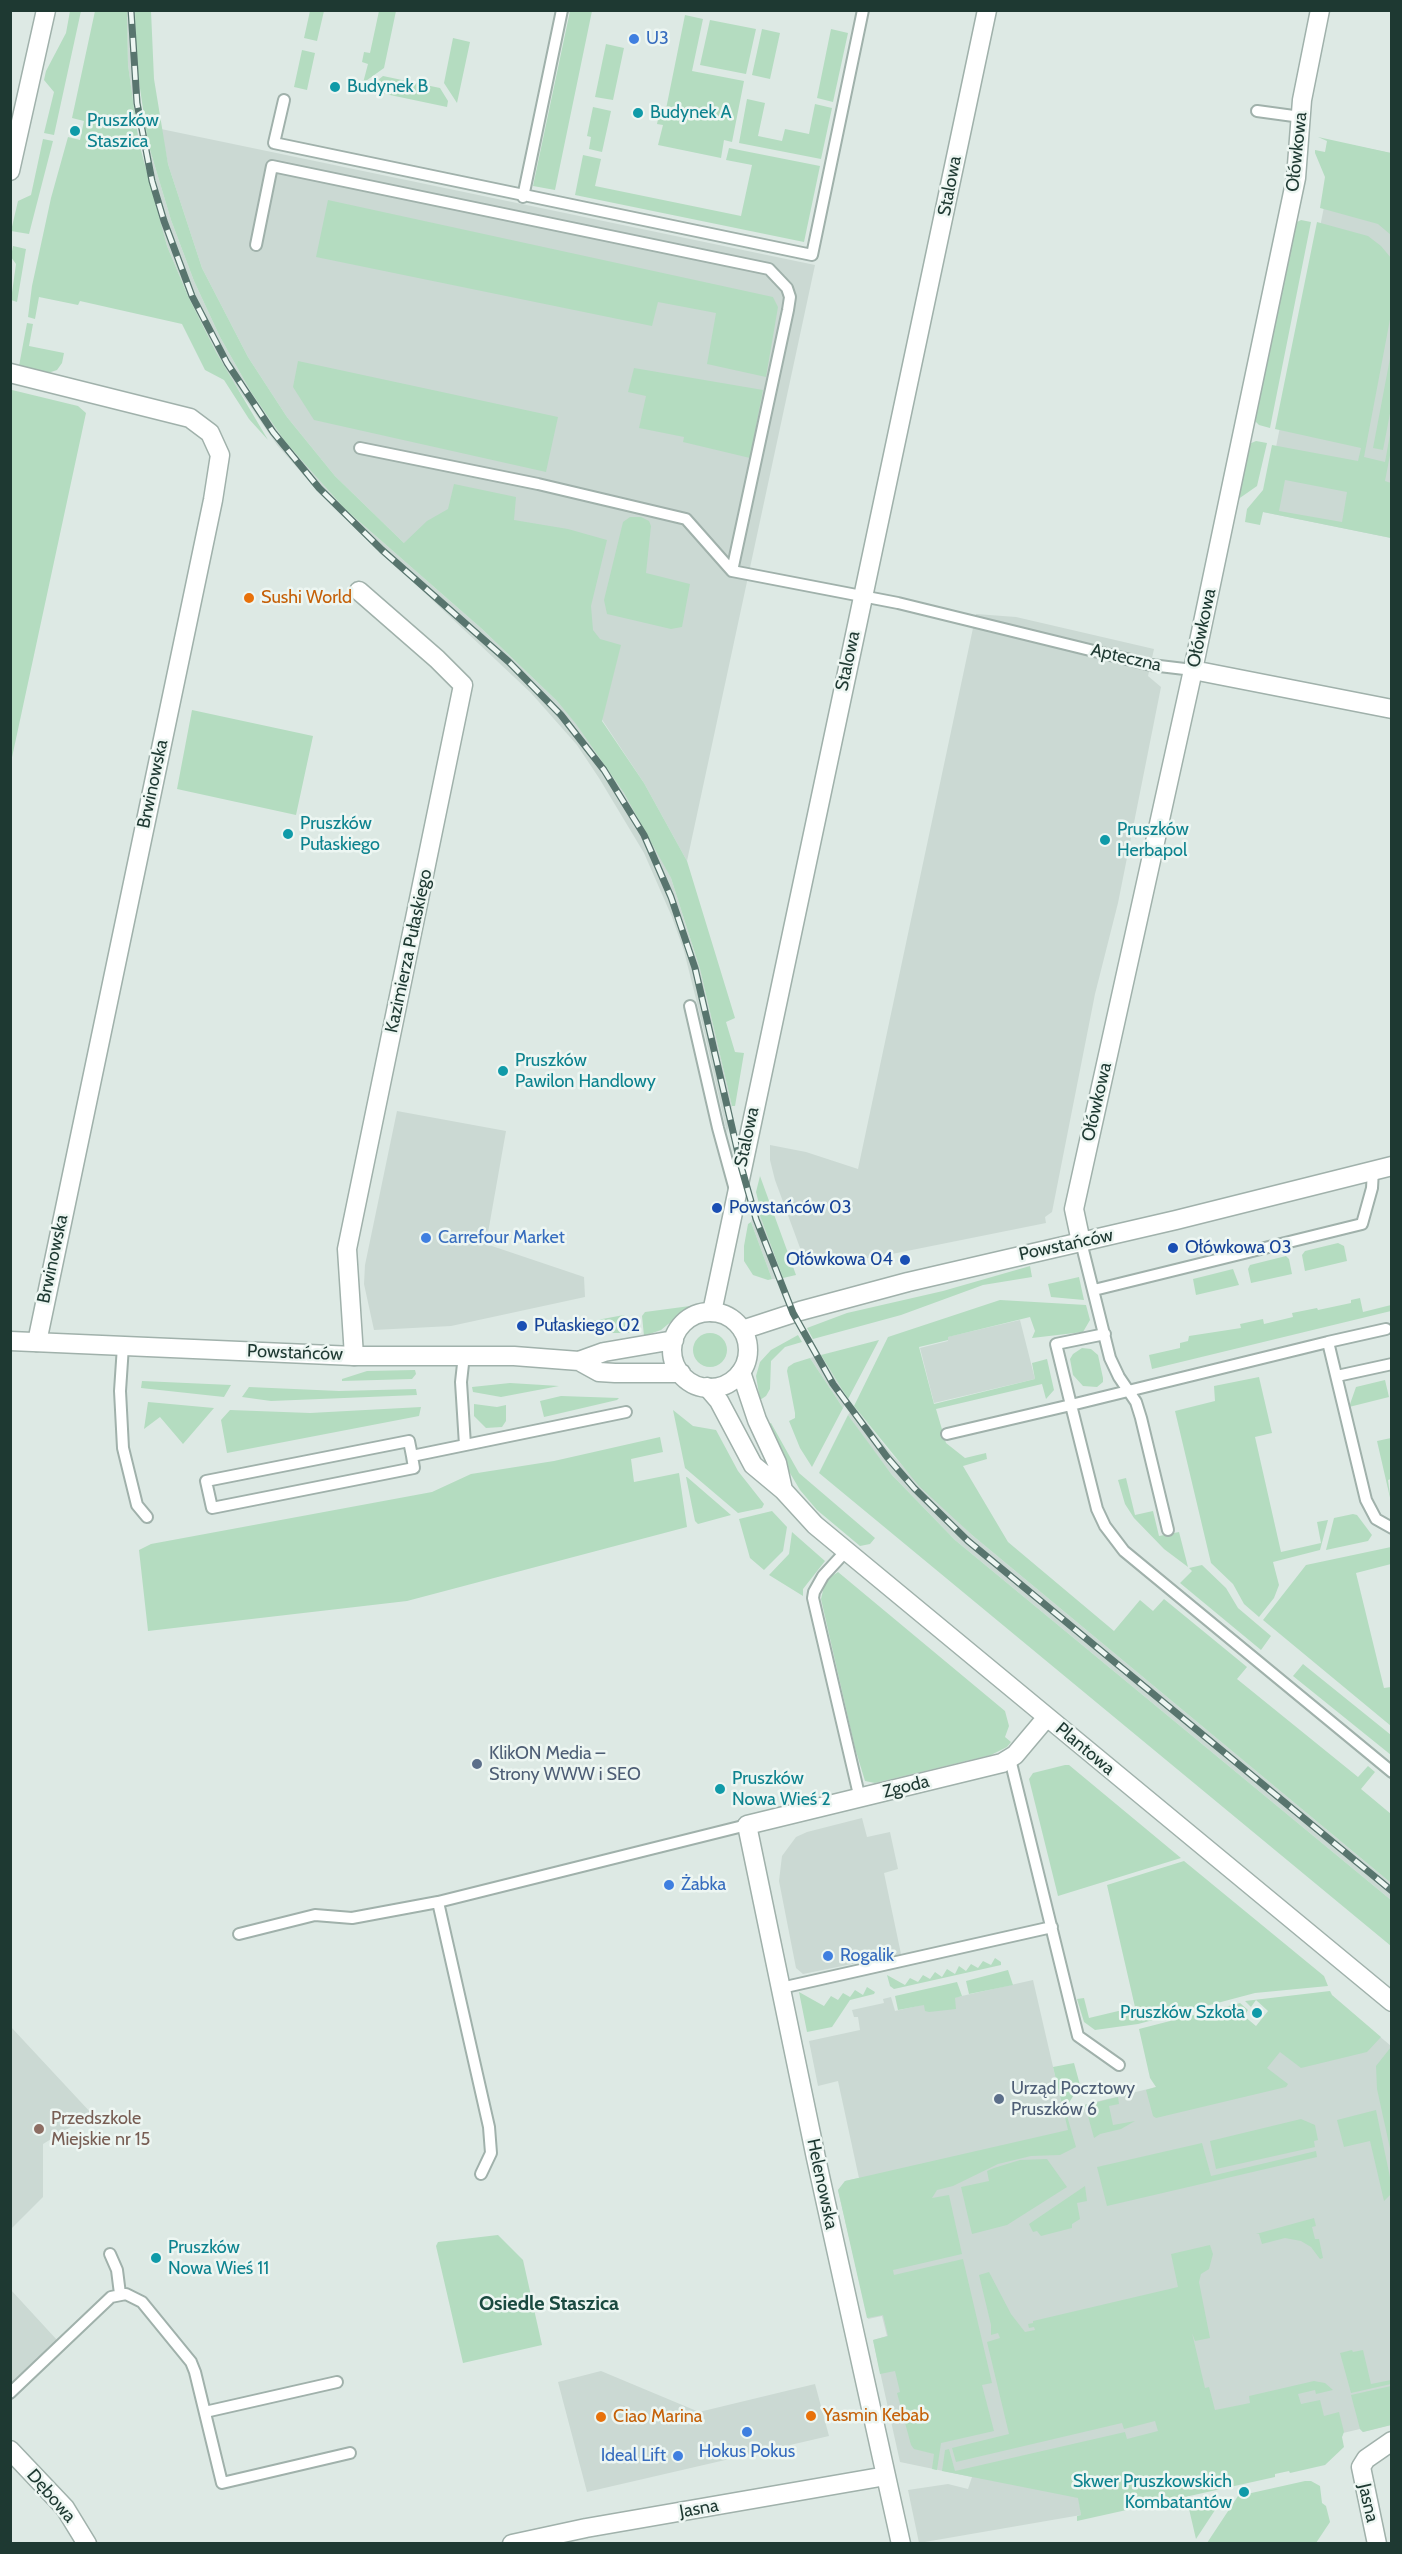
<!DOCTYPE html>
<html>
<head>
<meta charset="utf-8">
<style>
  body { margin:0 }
  #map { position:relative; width:1402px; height:2554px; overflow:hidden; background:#dde9e4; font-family:Cabin,sans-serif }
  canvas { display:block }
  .frame { position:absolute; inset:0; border:12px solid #1e3932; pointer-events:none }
</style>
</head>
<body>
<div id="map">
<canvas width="1402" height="2554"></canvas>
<div class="frame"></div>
</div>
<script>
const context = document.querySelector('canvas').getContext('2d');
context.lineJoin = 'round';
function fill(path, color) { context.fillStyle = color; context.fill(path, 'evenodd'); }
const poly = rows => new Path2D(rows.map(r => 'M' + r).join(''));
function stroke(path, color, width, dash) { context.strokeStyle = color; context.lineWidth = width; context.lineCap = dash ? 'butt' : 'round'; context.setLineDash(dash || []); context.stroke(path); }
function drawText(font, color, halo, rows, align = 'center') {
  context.font = font + ' Cabin,sans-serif'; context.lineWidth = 5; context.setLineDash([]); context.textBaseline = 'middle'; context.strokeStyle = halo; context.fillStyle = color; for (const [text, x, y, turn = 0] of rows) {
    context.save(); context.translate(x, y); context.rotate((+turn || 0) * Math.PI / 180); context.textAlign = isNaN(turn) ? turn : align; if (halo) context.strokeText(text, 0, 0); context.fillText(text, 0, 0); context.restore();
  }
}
const built = poly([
  [127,11,135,11,136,61,142,110,148,143,171,220,194,281,220,337,251,392,284,440,345,509,482,629,557,701,576,723,624,793,654,843,671,878,700,969,732,1106,727,1133,705,1035,684,951,672,917,644,853,599,778,577,745,531,693,324,498,277,445,232,380,216,352,188,296,167,246,154,203,134,111,128,65],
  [161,129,815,265,687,861,644,783,589,700,404,543,335,476,287,417,248,357,202,268,168,164],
  [1337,142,1391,153,1391,538,1263,512],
  [976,614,1016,617,1154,649,1148,676,1161,687,1118,903,1095,994,1052,1212,1045,1217,1046,1223,877,1257,838,1262,803,1256,775,1180,770,1160,770,1145,806,1152,858,1169],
  [397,1111,506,1131,486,1244,584,1277,585,1297,451,1326,374,1330,364,1284,365,1265],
  [756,1205,783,1278,772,1279,751,1222],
  [1020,1320,1035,1379,934,1403,920,1348,948,1341,947,1337],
  [821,1355,848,1399,843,1408,810,1358],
  [854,1406,891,1454,972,1535,1391,1883,1391,1900,955,1540,892,1475,869,1445,848,1415],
  [862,1818,867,1837,890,1832,898,1869,884,1873,901,1954,803,1974,796,1968,779,1881,782,1856,796,1837,807,1832],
  [1033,1980,1063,2110,1156,2087,1331,1995,1391,2046,1391,2425,1363,2432,1360,2429,1343,2433,1342,2437,1079,2498,1081,2515,919,2543,908,2490,948,2484,968,2489,972,2477,900,2462,873,2340,887,2336,882,2316,868,2319,838,2190,845,2181,859,2178,857,2169,838,2081,818,2086,809,2041,860,2030,858,2017,854,2017,852,2010,884,2003,883,1999,891,1997,895,2011],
  [11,2027,92,2114,43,2144,43,2197,11,2229],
  [11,2290,57,2340,11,2383],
  [601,2371,699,2412,815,2384,829,2436,587,2492,558,2382]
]);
const green = poly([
  [70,11,81,11,54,135,44,133,54,92,44,80,46,71,66,33],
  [95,11,127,11,128,65,139,143,167,246,188,296,216,352,268,440,249,419,224,380,205,370,182,324,80,301,78,305,39,297,35,319,28,317,32,286,51,198,68,137,80,140,84,121,72,118],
  [135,11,151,11,154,79,168,164,202,268,248,357,287,417,335,476,404,543,427,521,448,509,454,484,516,497,514,520,568,529,607,540,591,606,593,630,600,639,621,645,602,721,644,783,687,861,735,1018,726,1022,735,1052,744,1053,735,1106,732,1106,700,969,671,878,624,793,576,724,557,701,482,629,345,509,304,463,284,440,251,392,220,337,194,281,171,220,148,143,136,61],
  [310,11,324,11,317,41,304,38],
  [379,11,396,11,384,68,363,83,368,64,362,62,364,52,370,53],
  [570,11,592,11,555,190,533,186],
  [685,15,703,19,692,71,744,81,732,142,724,140,721,158,658,145,663,125,657,124,659,114,665,114],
  [710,20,756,29,746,74,700,65],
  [762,29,780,33,770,79,752,75],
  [831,29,848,33,833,102,817,98],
  [453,38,470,42,457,103,444,83],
  [606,44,624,48,613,100,595,97],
  [302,50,315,53,307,90,294,87],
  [383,76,440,88,448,101,447,107,371,91,373,84],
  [747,99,765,103,758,136,782,141,785,129,809,134,815,104,832,108,821,159,739,143],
  [593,107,611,111,602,152,589,149,591,137,587,136],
  [1318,137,1391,153,1391,235,1378,224,1320,208,1325,177,1315,153,1315,150,1325,152,1327,141],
  [43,139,53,141,29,234,11,231,18,201,31,195],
  [729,148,820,166,804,242,575,195,583,155,601,159,595,186,741,216,752,165,726,160],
  [328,200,773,297,778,307,766,377,707,364,716,313,658,302,652,326,316,257],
  [1301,220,1311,222,1270,428,1259,425,1255,421,1297,222],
  [1317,222,1368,236,1381,246,1391,258,1391,314,1364,457,1385,462,1391,429,1391,450,1385,481,1391,483,1391,538,1263,512,1260,525,1245,522,1247,509,1263,490,1272,445,1358,461,1361,448,1275,429],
  [1285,480,1347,492,1342,522,1279,511],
  [13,246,26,249,17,302,11,300,16,264,11,257],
  [27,323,33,324,29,346,64,353,62,363,57,370,48,373,19,366],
  [1391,353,1391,408,1383,450,1373,448],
  [298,361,558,417,546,472,314,420,293,387],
  [634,368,763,390,750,458,683,442,684,437,639,428,646,396,628,392],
  [12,390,78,406,86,413,11,762],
  [1256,441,1267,443,1257,486,1237,500,1249,444],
  [630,517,641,517,649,521,651,526,646,573,690,584,682,627,671,629,607,614,604,600,623,522],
  [192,710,313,736,296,815,177,789],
  [760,1176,796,1275,783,1278,756,1205,759,1204,756,1192],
  [751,1222,772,1279,768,1280,753,1275,744,1261,744,1246,748,1224],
  [1338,1243,1344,1246,1347,1261,1305,1271,1302,1255,1305,1251],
  [1286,1256,1289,1259,1292,1274,1251,1283,1248,1269,1250,1265],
  [1030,1266,1032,1277,983,1285,901,1315,813,1339,807,1328,847,1313,943,1291],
  [1233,1269,1239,1285,1196,1295,1193,1279],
  [1079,1277,1084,1300,1051,1297,1048,1284],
  [1360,1298,1363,1312,1391,1305,1391,1311,1152,1369,1149,1355,1180,1348,1180,1343,1188,1341,1189,1336,1241,1328,1240,1324,1263,1319,1264,1324,1293,1317,1292,1313,1317,1308,1318,1310,1351,1303,1351,1300],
  [1000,1300,1086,1305,1090,1320,1083,1332,1032,1338,1035,1331,1030,1317,948,1337,948,1340,919,1347,934,1404,1035,1379,1032,1363,1047,1359,1054,1390,1046,1399,1042,1384,936,1409,946,1443,965,1458,986,1453,987,1459,963,1466,1008,1542,1114,1631,1140,1600,1153,1611,1164,1599,1247,1667,1237,1679,1358,1777,1368,1766,1375,1772,1361,1789,1391,1814,1391,1883,972,1535,919,1486,854,1406,888,1337],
  [690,1306,661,1330,644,1336,642,1316,645,1312],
  [624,1315,627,1318,630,1333,612,1333,587,1330,586,1322],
  '693 1350a17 17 0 1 1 34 0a17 17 0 1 1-34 0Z',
  [798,1335,802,1342,785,1347,771,1361,770,1389,766,1396,760,1400,756,1376,760,1362,771,1350],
  [879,1340,848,1399,821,1355],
  [1082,1348,1091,1349,1098,1355,1103,1378,1103,1382,1097,1387,1083,1386,1073,1375,1070,1359,1073,1354],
  [810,1358,843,1408,812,1467,800,1448,789,1421,795,1418,795,1413,787,1371,788,1367,794,1363],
  [415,1370,416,1374,412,1379,342,1381,342,1379,367,1371],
  [1259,1377,1272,1433,1255,1437,1281,1552,1321,1543,1317,1522,1328,1520,1320,1550,1273,1562,1279,1585,1274,1598,1259,1617,1244,1604,1233,1584,1211,1563,1175,1411,1215,1401,1214,1386],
  [1385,1380,1389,1397,1349,1407,1356,1387],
  [142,1381,231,1385,224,1397,141,1388],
  [510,1383,559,1386,501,1397,473,1392,472,1387],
  [249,1387,339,1391,416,1389,417,1395,271,1401,242,1397],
  [561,1396,619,1398,617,1400,544,1417,540,1401],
  [148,1402,214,1408,183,1444,160,1417,144,1429],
  [474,1404,497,1407,506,1405,506,1421,502,1427,486,1428,474,1416],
  [421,1407,419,1416,227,1453,221,1420,230,1410,310,1413],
  [673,1410,693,1426,716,1430,738,1471,764,1504,762,1508,738,1513,685,1468],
  [848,1415,892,1475,955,1540,1391,1900,1391,1946,819,1473],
  [771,1423,799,1473,875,1538,870,1544,860,1546,817,1510,800,1490,784,1463,767,1424],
  [660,1437,663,1452,631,1459,634,1482,679,1473,687,1527,407,1601,148,1631,139,1550,151,1544,432,1492,471,1474,554,1461],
  [1391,1438,1391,1479,1388,1480,1391,1502,1377,1441],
  [686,1477,687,1477,731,1515,698,1524,695,1521],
  [1126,1478,1135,1515,1153,1511,1159,1536,1179,1532,1188,1567,1164,1549,1134,1518,1125,1504,1118,1480],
  [772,1511,787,1527,783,1551,764,1570,750,1558,739,1519],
  [1353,1514,1357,1515,1372,1535,1368,1541,1326,1550,1334,1518],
  [792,1532,825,1561,803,1589,803,1596,769,1575,789,1554],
  [1391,1547,1391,1564,1356,1573,1384,1688,1391,1687,1391,1726,1263,1620,1306,1565],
  [1202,1565,1226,1588,1238,1608,1271,1636,1261,1650,1180,1583,1192,1571,1189,1568],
  [838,1572,1005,1711,1009,1726,1005,1737,1011,1742,1007,1747,991,1755,875,1783,865,1781,855,1748,821,1599,824,1586,829,1578],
  [1303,1664,1391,1735,1391,1755,1293,1676],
  [1065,1765,1069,1765,1181,1858,1058,1896,1029,1779,1033,1773],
  [1184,1861,1324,1976,1328,1986,1255,1993,1138,2024,1095,2030,1084,2022,1077,1999,1084,1998,1089,2018,1135,2007,1107,1885],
  [995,1958,1001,1962,1001,1965,894,1989,890,1986,887,1975,905,1985,910,1978,918,1982,923,1975,930,1979,935,1972,942,1977,947,1969,955,1974,959,1966,966,1971,971,1964,978,1968,983,1961,991,1965],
  [1008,1970,1013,1985,969,1994,966,1981],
  [957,1982,962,1996,955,1998,956,2009,929,2012,925,2011,924,2005,898,2010,895,1996],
  [867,1987,875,1992,874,1994,850,2000,832,2027,807,2032,799,1992,824,2006,831,1996,838,2000,843,1993,850,1997,855,1990,863,1995],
  [1330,1991,1332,1995,1381,2037,1367,2052,1301,2068,1280,2052,1267,2068,1288,2084,1286,2087,1156,2118,1153,2116,1146,2090,1156,2087,1150,2078,1139,2029,1240,2003,1248,2010,1244,2016,1256,2026,1268,2011,1256,2000,1251,2007,1245,2001],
  [1391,2047,1391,2153,1377,2089,1376,2066],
  [1074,2063,1080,2085,1065,2109,1076,2147,1060,2155,1031,2156,998,2164,953,2186,937,2190,932,2198,949,2195,962,2254,893,2270,894,2275,963,2259,992,2383,982,2385,994,2431,941,2443,937,2470,932,2469,934,2454,914,2449,911,2445,897,2393,900,2392,895,2371,880,2374,873,2340,888,2336,883,2315,867,2318,838,2190,845,2181,1068,2130,1053,2067],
  [1118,2097,1119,2104,1109,2106,1113,2125,1135,2121,1121,2129,1100,2134,1094,2138,1085,2105],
  [1376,2110,1391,2182,1391,2194,1384,2201,1370,2141,1344,2147,1337,2120],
  [1301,2119,1315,2125,1318,2140,1314,2141,1315,2147,1216,2169,1210,2141],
  [1202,2143,1211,2176,1316,2151,1317,2157,1107,2206,1097,2167],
  [1047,2159,1067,2187,1007,2225,972,2234,961,2187,989,2181,987,2171,994,2168,1020,2160],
  [1085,2186,1087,2201,1077,2203,1080,2219,1072,2224,1072,2228,1041,2236,1037,2231,1033,2232,1029,2224],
  [1314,2218,1316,2226,1312,2227,1315,2239,1319,2239,1323,2258,1320,2259,1311,2247,1301,2241,1285,2238,1262,2244,1259,2234,1256,2234],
  [498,2235,523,2260,542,2345,463,2363,436,2246,438,2242],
  [1210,2245,1213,2254,1209,2269,1201,2274,1199,2282,1210,2338,1195,2341,1192,2333,1205,2388,1209,2387,1215,2410,1250,2403,1249,2396,1314,2381,1325,2383,1333,2390,1316,2394,1315,2390,1298,2394,1301,2404,1320,2400,1324,2416,1339,2412,1344,2432,1342,2437,1344,2447,1325,2465,1290,2473,1289,2471,1275,2474,1275,2477,1077,2521,1077,2516,1081,2515,1078,2498,942,2471,945,2450,949,2449,955,2471,1125,2432,1127,2439,1158,2431,1155,2421,1124,2429,1122,2423,956,2462,952,2448,1009,2434,987,2342,1000,2338,998,2333,991,2335,991,2325,979,2275,989,2272,1011,2314,1025,2332,1035,2330,1034,2327,1029,2328,1028,2324,1033,2323,1033,2321,1178,2287,1171,2254],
  [1352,2350,1353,2352,1363,2350,1371,2384,1391,2380,1391,2384,1351,2393,1340,2353],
  [1391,2386,1391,2425,1363,2432,1360,2429,1351,2395],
  [1305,2481,1311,2481,1320,2486,1322,2503,1326,2506,1330,2522,1316,2543,1207,2543,1238,2496],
  [1211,2504,1217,2507,1196,2539,1189,2509]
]);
const service = poly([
  [284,100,274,143,812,255,863,10],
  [1257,111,1301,117],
  [523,197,562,10],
  [256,245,272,166,769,269,787,288,790,297,788,310,732,571,898,603,1151,665,1193,670],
  [360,448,538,484,686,519,732,571],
  [690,1006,718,1128,735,1190],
  [1081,1242,1110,1358,1119,1377,1136,1402,1141,1418,1168,1530],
  [1094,1290,1362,1224,1372,1188,1373,1170],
  [1328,1342,1386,1329],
  [123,1346,120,1391,123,1448,137,1505,147,1517],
  [464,1355,461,1382,465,1445],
  [1337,1376,1392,1364],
  [947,1434,1071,1405,1056,1344,1105,1334],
  [412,1456,409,1441,206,1481,212,1508,414,1468,412,1456,626,1412],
  [1392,1528,1376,1519,1366,1500,1328,1342,1071,1405,1097,1509,1105,1526,1124,1551,1392,1772],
  [846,1551,823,1576,814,1592,813,1598,860,1799],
  [1010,1759,1078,2036,1119,2065],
  [438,1902,489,2127,491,2153,481,2174],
  [239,1934,315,1915,352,1918,438,1902,747,1825],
  [781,1988,1052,1927],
  [110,2254,117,2270,120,2294],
  [10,2393,111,2297,126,2294,142,2302,191,2362,195,2372,222,2483,350,2453],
  [205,2412,337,2382]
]);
const minor = poly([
  [10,373,190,418,210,433,220,455,213,500,37,1342],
  [1193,670,1392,709],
  [1081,1242,1074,1209,1193,670,1296,178,1302,100,1320,10],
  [712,1312,987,10],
  [354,1356,347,1249,463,685,437,659,359,591],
  [741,1372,757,1420,777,1463,783,1490],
  [707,1387,719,1401,753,1465,783,1490,815,1525,1392,2002],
  [10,2450,65,2508,87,2544],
  [512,2544,586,2528,886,2476],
  [901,2544,816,2158,747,1825,1002,1763,1015,1755,1047,1717],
  [1377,2544,1361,2467,1366,2459,1392,2441]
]);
const tertiary = poly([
  [10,171,46,10],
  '672 1350a38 38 0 1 1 76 0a38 38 0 1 1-76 0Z',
  [742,1330,800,1311,908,1282,1176,1220,1392,1166],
  [10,1341,354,1356,514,1356,579,1361,599,1372,615,1373,681,1373],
  [579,1361,604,1352,674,1340]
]);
const rail = poly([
  [131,10,137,103,152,181,164,221,192,296,227,363,273,432,319,488,382,550,509,662,561,715,604,770,644,835,671,897,695,968,741,1166,756,1219,793,1313,833,1384,887,1457,914,1488,968,1541,1392,1891]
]);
const markers = [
  [634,39,6,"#3f7fe0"],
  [335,87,6,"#0f9aa8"],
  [638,113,6,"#0f9aa8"],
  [75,131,6,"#0f9aa8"],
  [249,598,6,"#e8710a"],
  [288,834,6,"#0f9aa8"],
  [1105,840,6,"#0f9aa8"],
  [503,1071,6,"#0f9aa8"],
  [717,1208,6,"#1a4fb4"],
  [426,1238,6,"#3f7fe0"],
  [1173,1248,6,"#1a4fb4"],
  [905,1260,6,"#1a4fb4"],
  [522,1326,6,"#1a4fb4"],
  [477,1764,6,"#5c6f8a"],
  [720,1789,6,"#0f9aa8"],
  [669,1885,6,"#3f7fe0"],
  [828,1956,6,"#3f7fe0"],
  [1257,2013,6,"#0f9aa8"],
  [999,2099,6,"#5c6f8a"],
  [39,2129,6,"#8d6e63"],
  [156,2258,6,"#0f9aa8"],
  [811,2416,6,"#e8710a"],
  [601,2417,6,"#e8710a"],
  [747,2432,6,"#3f7fe0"],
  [678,2456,6,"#3f7fe0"],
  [1244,2492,6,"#0f9aa8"]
];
const shopNames = [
  ["U3",646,39],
  ["Carrefour Market",438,1238],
  ["Żabka",681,1885],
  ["Rogalik",840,1956],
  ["Hokus Pokus",747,2452,"center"],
  ["Ideal Lift",666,2456,"right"]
];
const cultureNames = [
  ["Budynek B",347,87],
  ["Budynek A",650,113],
  ["Pruszków",87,121],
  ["Staszica",87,142],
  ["Pruszków",300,824],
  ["Pułaskiego",300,845],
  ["Pruszków",1117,830],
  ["Herbapol",1117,851],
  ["Pruszków",515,1061],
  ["Pawilon Handlowy",515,1082],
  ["Pruszków",732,1779],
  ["Nowa Wieś 2",732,1800],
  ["Pruszków Szkoła",1245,2013,"right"],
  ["Pruszków",168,2248],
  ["Nowa Wieś 11",168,2269],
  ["Skwer Pruszkowskich",1232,2482,"right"],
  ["Kombatantów",1232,2503,"right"]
];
const streetNames = [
  ["Ołówkowa",1297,152,-84],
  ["Stalowa",950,186,-79],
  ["Ołówkowa",1202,628,-78],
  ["Apteczna",1126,658,13],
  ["Stalowa",848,661,-78],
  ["Brwinowska",153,784,-78],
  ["Kazimierza Pułaskiego",409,951,-78],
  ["Ołówkowa",1097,1102,-77],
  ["Stalowa",747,1137,-78],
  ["Powstańców",1066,1245,-12],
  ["Brwinowska",53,1259,-78],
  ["Powstańców",295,1353,2],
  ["Plantowa",1085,1749,40],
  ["Zgoda",906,1787,-14],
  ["Helenowska",822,2184,78],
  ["Dębowa",51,2496,49],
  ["Jasna",1368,2503,77],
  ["Jasna",699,2509,-10]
];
const foodNames = [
  ["Sushi World",261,598],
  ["Yasmin Kebab",823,2416],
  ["Ciao Marina",613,2417]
];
const transitNames = [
  ["Powstańców 03",729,1208],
  ["Ołówkowa 03",1185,1248],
  ["Ołówkowa 04",893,1260,"right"],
  ["Pułaskiego 02",534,1326]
];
const serviceNames = [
  ["KlikON Media –",489,1754],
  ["Strony WWW i SEO",489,1775],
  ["Urząd Pocztowy",1011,2089],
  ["Pruszków 6",1011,2110]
];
const educationNames = [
  ["Przedszkole",51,2119],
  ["Miejskie nr 15",51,2140]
];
const neighbourhoodNames = [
  ["Osiedle Staszica",549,2304]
];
fill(built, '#cbd9d3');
fill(green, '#b4dcc0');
stroke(service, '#a0b1ab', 14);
stroke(minor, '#a0b1ab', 21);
stroke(tertiary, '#a0b1ab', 21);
stroke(service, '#fff', 10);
stroke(minor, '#fff', 18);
stroke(tertiary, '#fff', 18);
stroke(rail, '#58756e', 7);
stroke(rail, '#edf6f2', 4.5, [14]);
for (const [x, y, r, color] of markers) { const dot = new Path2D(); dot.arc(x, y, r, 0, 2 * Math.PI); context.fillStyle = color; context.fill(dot); stroke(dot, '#edf6f2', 2); }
drawText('18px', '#366cbe', '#edf6f2', shopNames, 'left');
drawText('18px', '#0d838f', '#edf6f2', cultureNames, 'left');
drawText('18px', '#1e3932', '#edf6f2', streetNames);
drawText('18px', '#c56008', '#edf6f2', foodNames, 'left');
drawText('18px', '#164399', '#edf6f2', transitNames, 'left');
drawText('18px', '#4e5e75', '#edf6f2', serviceNames, 'left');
drawText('18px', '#785e54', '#edf6f2', educationNames, 'left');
drawText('bold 20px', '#1a4a40', '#edf6f2', neighbourhoodNames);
</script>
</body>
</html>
